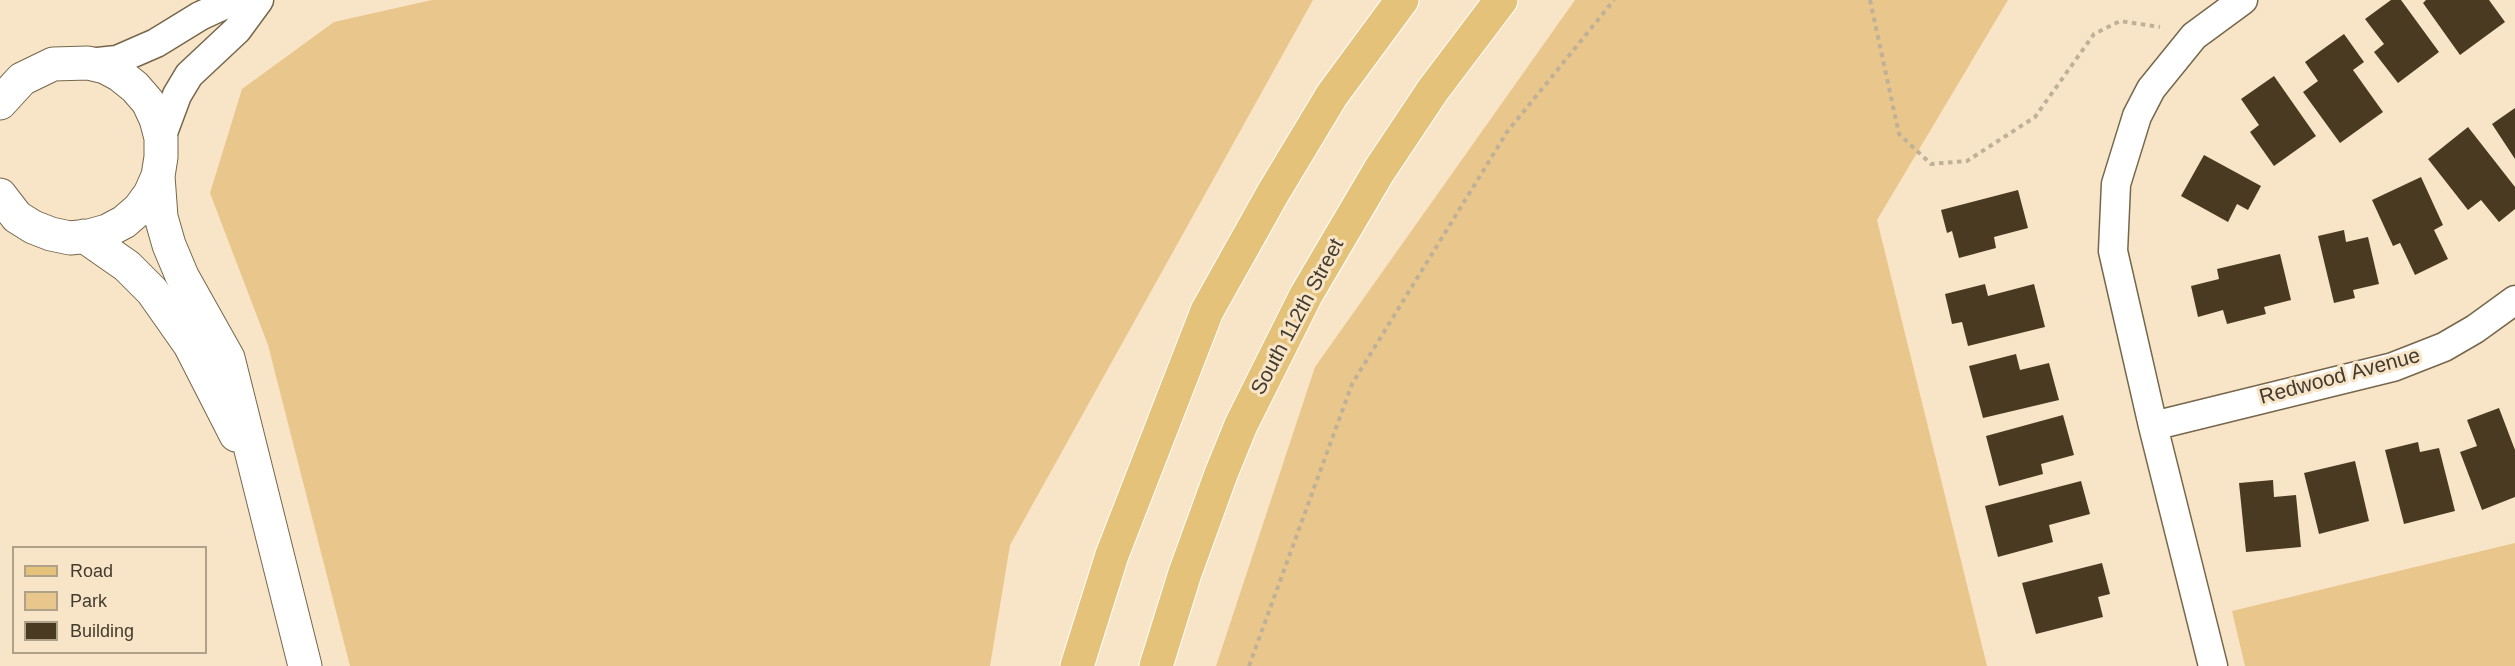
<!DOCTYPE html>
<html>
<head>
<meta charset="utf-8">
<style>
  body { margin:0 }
  #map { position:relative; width:2515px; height:666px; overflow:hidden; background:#f8e5c7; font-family:Arial,sans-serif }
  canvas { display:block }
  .legend { position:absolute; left:12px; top:546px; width:195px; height:108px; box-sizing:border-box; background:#f8e5c7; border:2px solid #afa18a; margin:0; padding:8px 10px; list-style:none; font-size:18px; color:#423b2f }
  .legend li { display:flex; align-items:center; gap:12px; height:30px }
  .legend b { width:30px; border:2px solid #afa18a }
</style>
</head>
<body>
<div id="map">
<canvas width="2515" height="666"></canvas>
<ul class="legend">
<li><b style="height:8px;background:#e5c279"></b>Road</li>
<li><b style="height:16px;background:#e9c68c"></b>Park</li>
<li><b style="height:16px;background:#493a21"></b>Building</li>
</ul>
</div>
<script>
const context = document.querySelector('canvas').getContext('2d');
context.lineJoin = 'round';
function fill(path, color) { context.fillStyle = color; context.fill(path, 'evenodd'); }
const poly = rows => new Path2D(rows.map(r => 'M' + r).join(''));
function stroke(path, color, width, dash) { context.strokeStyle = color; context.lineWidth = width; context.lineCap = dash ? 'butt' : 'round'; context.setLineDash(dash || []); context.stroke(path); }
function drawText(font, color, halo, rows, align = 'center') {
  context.font = font + ' Arial,sans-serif'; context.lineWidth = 6; context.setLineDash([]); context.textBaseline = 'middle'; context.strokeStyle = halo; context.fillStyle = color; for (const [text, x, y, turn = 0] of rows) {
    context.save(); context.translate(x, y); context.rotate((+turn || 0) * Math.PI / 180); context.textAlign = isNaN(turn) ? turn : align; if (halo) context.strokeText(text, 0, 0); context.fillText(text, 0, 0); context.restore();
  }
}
const green = poly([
  [432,0,1313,0,1010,545,990,666,350,666,268,345,210,193,242,89,334,22],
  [1575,0,2008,0,1877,220,1987,666,1216,666,1315,367],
  [2515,543,2515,666,2245,666,2232,611]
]);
const building = poly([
  [2391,0,2401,0,2439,52,2398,83,2374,52,2384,44,2365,19],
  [2426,0,2489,0,2505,22,2460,55,2423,3],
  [2344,34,2364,62,2353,70,2383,112,2340,143,2303,92,2318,81,2305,62],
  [2274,76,2316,136,2274,166,2250,132,2259,125,2241,99],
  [2515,108,2515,159,2492,124],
  [2468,127,2515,187,2515,209,2499,222,2481,200,2468,210,2428,159],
  [2204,155,2261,186,2248,210,2237,204,2228,222,2181,196],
  [2421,177,2443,225,2434,230,2448,259,2415,275,2400,243,2393,246,2372,200],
  [2018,190,2028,228,1994,237,1996,248,1959,258,1952,231,1947,233,1941,210],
  [2344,230,2346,242,2368,237,2379,284,2353,290,2355,298,2334,303,2318,236],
  [2280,254,2291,300,2264,307,2266,314,2227,324,2223,310,2198,317,2191,286,2219,279,2217,269],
  [1985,284,1988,296,2034,284,2045,327,1968,346,1962,322,1952,324,1945,294],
  [2016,354,2020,370,2049,363,2059,400,1983,418,1969,366],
  [2499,408,2515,450,2515,497,2482,510,2460,452,2477,446,2467,420],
  [2063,415,2074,455,2041,464,2043,474,1999,486,1986,436],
  [2418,442,2420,452,2439,448,2455,511,2404,524,2385,450],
  [2355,461,2369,521,2319,534,2304,473],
  [2273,480,2274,497,2296,495,2301,547,2246,552,2239,483],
  [2081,481,2090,514,2049,525,2053,542,1998,557,1985,506],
  [2102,563,2110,594,2098,597,2103,617,2036,634,2022,583]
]);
const path = poly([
  [1870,0,1899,134,1931,164,1967,161,2035,117,2094,34,2120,21,2160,27],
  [1249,666,1352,384,1507,132,1614,0]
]);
const minor = poly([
  [88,63,117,60,156,43,200,16,226,4,255,0],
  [161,138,177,95,189,75,237,30,259,0],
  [2153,426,2393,367,2444,347,2475,329,2515,300],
  [2213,666,2153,426,2113,251,2116,184,2137,116,2151,89,2194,36,2243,0]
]);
const tertiary = poly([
  [0,103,22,79,53,64,88,63,105,67,120,75,135,87,148,102,156,119,161,138,161,157,158,176,150,194,139,209,124,222,107,231,89,236,70,238,51,234,33,227,17,217,0,195],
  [158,176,161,217,169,245,182,276,228,358,305,666],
  [84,236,127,266,152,291,190,345,236,435]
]);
const primary = poly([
  [1077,666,1112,555,1207,311,1273,193,1332,95,1402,0],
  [1156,666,1185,573,1221,474,1241,425,1306,295,1379,171,1433,90,1501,0]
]);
const streetNames = [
  ["South 112th Street",1298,317,-62],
  ["Redwood Avenue",2340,377,-15]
];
fill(green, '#e9c68c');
fill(building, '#493a21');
stroke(minor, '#76664b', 31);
stroke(tertiary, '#76664b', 35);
stroke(primary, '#fff', 35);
stroke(path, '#bfb098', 4, [4.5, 4.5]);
stroke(minor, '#fff', 28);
stroke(tertiary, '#fff', 33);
stroke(primary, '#e5c279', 33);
drawText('21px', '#423b2f', '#f8e5c7', streetNames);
</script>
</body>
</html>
